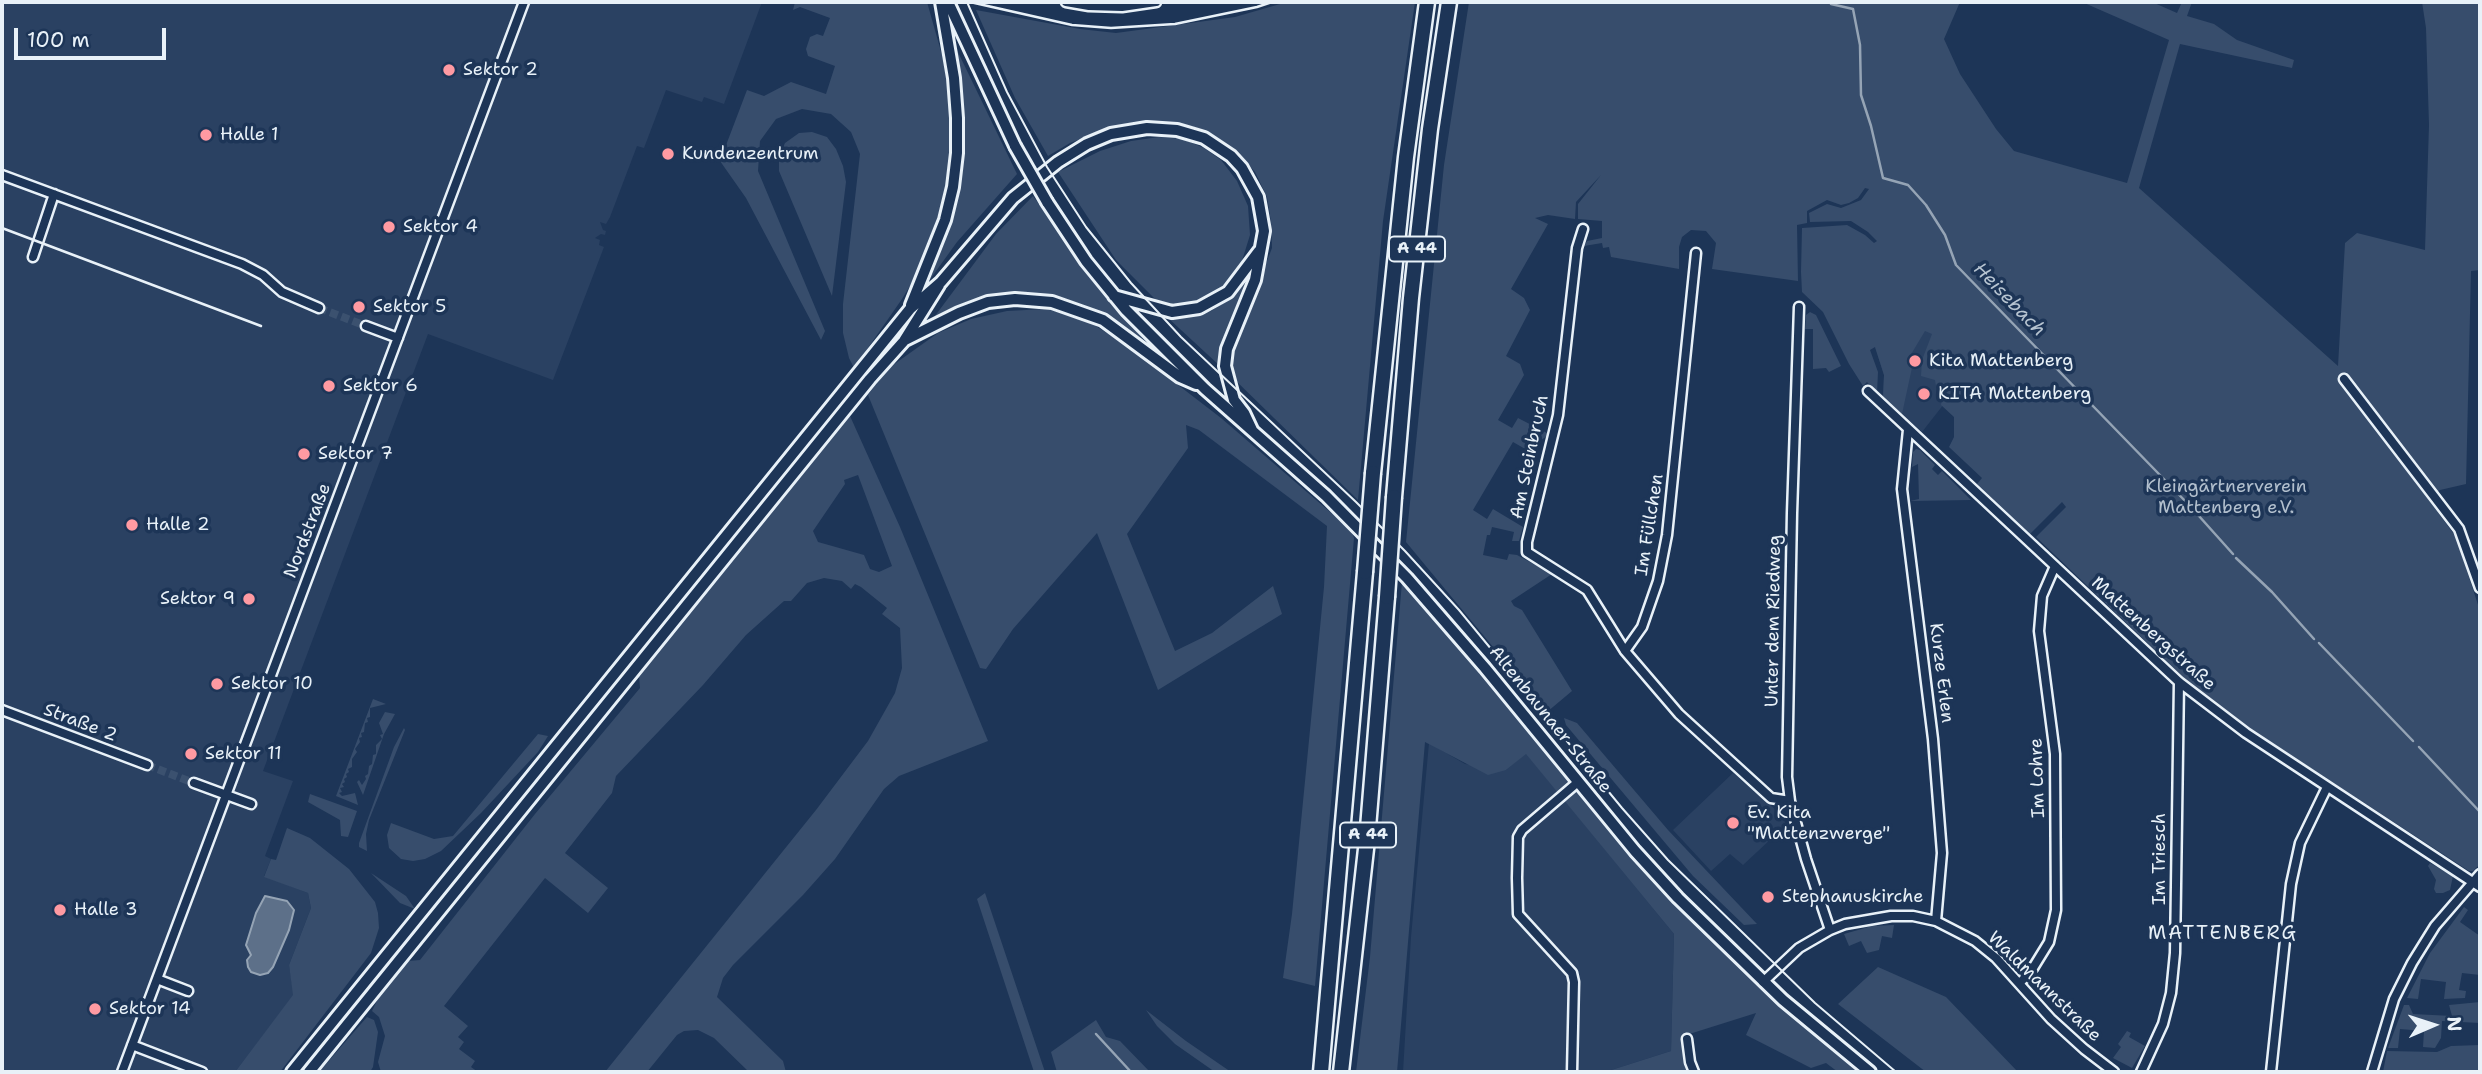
<!DOCTYPE html>
<html>
<head>
<meta charset="utf-8">
<style>
  body { margin:0 }
  #map { position:relative; width:2482px; height:1074px; overflow:hidden; background:#1d3557; font-family:"Shantell Sans",sans-serif }
  canvas { display:block }
  .frame { position:absolute; inset:0; border:4px solid #e8f1f8; pointer-events:none }
  .north { position:absolute; left:2398px; top:990px; width:70px; height:70px; -webkit-text-stroke:5px #1d3557; paint-order:stroke; rotate:87deg; font-size:19px; font-weight:700; line-height:28px; text-align:center; color:#e8f1f8 }
  .north::after { content:''; display:block; margin:auto; width:24px; height:32px; background:#e8f1f8; clip-path:polygon(50% 0,100% 100%,50% 72%,0 100%) }
  .scale { position:absolute; left:14px; top:28px; width:152px; height:32px; box-sizing:border-box; border:4px solid #e8f1f8; border-top:0; padding-left:9px; font-size:21px; line-height:24px; white-space:nowrap; color:#e8f1f8; -webkit-text-stroke:5px #1d3557; paint-order:stroke }
</style>
</head>
<body>
<div id="map">
<canvas width="2482" height="1074"></canvas>
<div class="frame"></div>
<div class="north">N</div>
<div class="scale">100 m</div>
</div>
<script>
const context = document.querySelector('canvas').getContext('2d');
context.lineJoin = 'round';
function fill(path, color) { context.fillStyle = color; context.fill(path, 'evenodd'); }
const poly = rows => new Path2D(rows.map(r => 'M' + r).join(''));
function stroke(path, color, width, dash) { context.strokeStyle = color; context.lineWidth = width; context.lineCap = dash ? 'butt' : 'round'; context.setLineDash(dash || []); context.stroke(path); }
function drawText(font, color, halo, rows, align = 'center') {
  context.font = font + ' "Shantell Sans",sans-serif'; context.lineWidth = 7; context.setLineDash([]); context.textBaseline = 'middle'; context.strokeStyle = halo; context.fillStyle = color; for (const [text, x, y, turn = 0] of rows) {
    context.save(); context.translate(x, y); context.rotate((+turn || 0) * Math.PI / 180); context.textAlign = isNaN(turn) ? turn : align; if (halo) context.strokeText(text, 0, 0); context.fillText(text, 0, 0); context.restore();
  }
}
const built = poly([
  [2,2,762,2,724,104,704,97,702,102,666,90,644,148,637,146,610,217,606,224,600,222,603,230,606,231,605,235,601,234,595,238,600,240,599,245,604,247,553,380,428,334,263,771,293,781,265,856,271,859,264,876,308,893,311,908,289,965,294,995,235,1072,2,1072],
  [1953,285,1951,395,1922,432,1883,397,1884,375,1875,347],
  [1429,743,1465,764,1506,770,1526,753,1674,934,1671,1051,1605,1072,1403,1072,1411,937],
  [1733,773,1783,816,1786,825,1743,865,1730,854,1711,871,1673,830]
]);
const green = poly([
  [795,2,927,2,942,55,950,98,952,139,949,178,924,263,902,299,854,368,849,358,843,333,843,304,860,154,851,132,831,114,802,109,776,119,760,141,758,171,825,331,821,340,746,198,720,161,747,90,764,96,791,82,826,94,835,66,808,56,806,49,810,37,817,34,823,36,830,18,800,7,793,10],
  [1287,2,1415,2,1383,221,1358,500,1232,377,1229,369,1230,357,1272,248,1271,222,1267,197,1255,172,1238,153,1206,130,1186,125,1150,121,1116,126,1070,143,1048,156,1015,98,976,10,1080,29,1116,33,1235,17],
  [1469,2,1960,2,1944,39,1960,74,1996,129,2014,151,2127,183,2169,40,2082,2,2152,2,2177,13,2182,2,2192,2,2187,16,2214,24,2237,40,2294,60,2292,68,2180,44,2139,188,2338,366,2345,243,2357,233,2425,250,2429,125,2426,28,2422,2,2480,2,2480,270,2471,271,2466,484,2440,490,2428,499,2456,537,2480,611,2480,864,2473,871,2469,871,2249,728,2182,676,2036,537,2066,507,2062,502,2030,534,1977,484,1982,478,1949,447,1954,437,1954,417,1941,405,1942,398,1938,395,1939,389,1936,386,1935,380,1921,376,1922,360,1932,334,1925,331,1910,356,1913,363,1902,414,1883,397,1884,375,1875,347,1870,350,1878,372,1877,393,1867,382,1863,386,1849,364,1823,312,1802,292,1801,272,1802,228,1847,225,1865,235,1874,243,1877,241,1868,232,1851,221,1810,222,1809,213,1827,204,1841,208,1861,200,1869,189,1865,188,1858,198,1849,203,1841,205,1827,200,1807,211,1807,223,1797,225,1798,281,1712,269,1716,243,1706,231,1691,230,1682,237,1679,247,1679,269,1611,257,1609,247,1603,248,1602,243,1584,246,1587,241,1602,238,1602,221,1578,219,1578,204,1601,175,1576,202,1575,219,1548,215,1535,218,1548,224,1511,289,1524,298,1530,310,1506,356,1520,364,1524,375,1498,420,1512,428,1518,418,1547,433,1547,436,1527,450,1513,442,1473,510,1487,519,1493,509,1523,527,1519,541,1512,541,1514,532,1492,527,1490,535,1487,535,1483,555,1507,560,1509,554,1517,555,1552,574,1511,601,1514,606,1522,610,1572,691,1547,712,1406,542,1444,165],
  [955,46,1017,174,957,242,926,285,946,237,960,186,965,138,961,83],
  [812,132,827,137,836,149,843,166,846,182,832,296,779,171,779,156,785,143,799,133],
  [1159,137,1183,139,1204,148,1221,160,1237,181,1248,206,1250,235,1241,264,1228,282,1203,301,1184,306,1161,305,1116,260,1058,172,1100,151,1131,141],
  [1033,196,1087,271,1146,343,1101,312,1077,303,1045,294,984,298,932,320,996,234],
  [1250,272,1246,290,1228,330,1220,366,1167,317,1185,318,1211,311,1233,297],
  [1045,309,1081,317,1125,344,1221,418,1351,530,1354,538,1315,986,1283,978,1292,914,1324,587,1327,526,1199,430,1186,425,1188,448,1127,534,1175,651,1212,633,1273,586,1282,614,1158,690,1097,533,1013,629,986,669,980,668,868,395,886,370,938,333,971,319,1007,311],
  [1810,312,1816,315,1841,366,1829,372,1826,368,1813,369,1813,329,1805,329,1806,315],
  [850,416,900,527,988,741,899,776,884,789,835,859,803,895,733,965,723,978,717,997,783,1061,786,1072,749,1072,714,1038,698,1030,684,1031,677,1035,647,1072,605,1072,816,810,868,741,895,693,902,668,900,628,882,614,887,608,861,587,855,584,851,589,842,581,824,578,807,583,791,601,784,601,746,635,703,685,616,776,612,793,565,853,608,888,588,913,545,878,444,1006,468,1026,458,1037,464,1042,459,1049,475,1061,471,1067,478,1072,381,1072,378,1062,385,1036,379,1017,372,1011,380,994,408,961,420,960,535,814,640,688,639,676,800,475],
  [858,475,892,566,879,572,870,569,864,555,818,542,813,531,845,484,844,480],
  [1916,449,1920,450,1935,465,1932,469,1938,475,1942,471,1971,500,1910,501,1919,499,1918,464,1912,467,1913,452],
  [1402,582,1441,625,1660,889,1767,993,1859,1072,1838,1072,1826,1063,1811,1068,1746,1035,1756,1013,1683,1036,1686,1064,1690,1072,1605,1072,1671,1051,1674,934,1526,754,1506,770,1488,775,1425,742,1397,1072,1356,1072,1370,957],
  [373,699,386,704,370,708,370,717,367,718,368,722,365,723,364,732,361,733,362,737,359,738,360,742,355,749,357,752,352,759,352,767,348,769,349,772,346,774,347,777,344,779,345,782,342,784,344,787,340,788,342,792,339,793,342,796,355,793,358,805,336,796],
  [385,712,395,714,384,734,363,795,357,782,359,780,362,785,366,779,365,776,368,774,369,766,372,764,373,755,376,754,376,745,382,739,380,735,383,734,379,723],
  [1564,718,1577,723,1668,830,1757,924,1744,925,1693,876,1566,725],
  [404,728,405,730,369,820,366,834,367,851,359,847,359,843,394,747],
  [538,734,548,736,538,752,481,813,441,851,425,859,413,861,401,859,389,848,387,835,391,823,434,839,453,836],
  [310,794,357,811,348,837,341,836,340,820,308,802],
  [287,828,310,838,349,869,375,902,378,913,379,928,371,953,280,1072,235,1072,293,995,289,965,311,908,308,893,264,877,271,859,276,860],
  [2430,863,2453,876,2450,890,2443,893,2436,893,2434,889,2436,880,2428,866],
  [371,873,406,896,415,909,400,903],
  [985,893,1045,1072,1034,1072,977,899],
  [2464,907,2468,910,2460,922,2480,936,2480,975,2462,973,2459,990,2466,991,2465,998,2444,999,2446,982,2421,979,2418,999,2407,998,2430,953],
  [1894,925,1892,938,1882,936,1879,950,1867,953,1861,941,1849,946,1844,934,1872,926],
  [1878,967,1946,997,2018,1072,1926,1072,1838,1004],
  [2480,1002,2480,1023,2442,1021,2441,1038,2435,1048,2423,1047,2424,1031,2400,1029,2398,1048,2388,1048,2404,1005,2409,1005,2413,1014,2452,1016,2449,1005],
  [1146,1010,1186,1041,1231,1072,1215,1072,1175,1044,1157,1026],
  [367,1017,374,1020,378,1032,373,1067,370,1072,319,1072],
  [1096,1020,1106,1037,1120,1041,1150,1072,1057,1072,1051,1052],
  [2127,1031,2131,1033,2129,1037,2145,1046,2132,1068,2113,1058,2121,1047,2118,1044],
  [2480,1045,2478,1072,2427,1070,2426,1072,2383,1072,2387,1051,2437,1052,2451,1046]
]);
const water = poly([
  [265,896,287,901,294,910,289,930,273,967,268,973,260,975,251,972,248,967,247,960,251,955,246,945,256,913,265,896]
]);
const stream = poly([
  [1830,2,1831,4,1853,9,1860,45,1861,95,1871,126,1883,178,1908,185,1926,205,1945,235,1956,265,2190,506,2233,554],
  [2236,558,2272,592,2314,639],
  [2319,643,2413,741],
  [2419,747,2480,812],
  [1096,1034,1131,1072]
]);
const streetTunnel = poly([
  [319,308,366,326],
  [147,765,194,783]
]);
const street = poly([
  [1066,2,1089,6,1122,7,1156,2],
  [2,175,242,264,263,275,282,292,319,308],
  [1583,229,1577,248,1558,415,1527,542,1527,552,1587,590,1625,651,1679,714,1771,798,1790,801],
  [33,257,54,194],
  [1799,307,1792,513,1787,777,1790,801,1806,859,1830,930],
  [366,326,398,338],
  [2344,379,2459,529,2480,588],
  [1868,391,2179,682,2246,733,2480,887],
  [1908,430,1902,489,1933,739,1942,853,1936,921],
  [1625,651,1642,627,1658,581,1667,535,1696,253],
  [2,710,147,765],
  [194,783,251,804],
  [157,979,188,991],
  [1763,982,1799,948,1830,930,1845,924,1891,916,1913,916,1936,921,1975,941,1996,958,2051,1019,2084,1049,2114,1072],
  [2020,983,2033,968,2049,942,2056,910,2055,754,2039,631,2042,596,2055,566],
  [1687,1039,1690,1062,1694,1072],
  [132,1045,202,1072],
  [122,1072,524,2],
  [1572,1072,1574,982,1572,973,1518,914,1517,878,1518,837,1522,830,1578,782],
  [2141,1072,2163,1024,2171,993,2175,953,2179,682],
  [2271,1072,2291,884,2300,843,2327,787],
  [2372,1072,2394,999,2412,963,2435,926,2480,874]
]);
const secondary = poly([
  [948,2,1015,146],
  [1047,202,1086,261,1126,310,1205,389,1326,496,1407,578,1485,668,1635,851,1678,898,1783,1000,1870,1072],
  [1114,296,1172,312,1199,308,1228,292,1259,251],
  [911,305,945,220,953,187,957,153,957,118,954,78,941,2],
  [905,340,959,313,988,302,1015,299,1052,302,1103,320,1180,377,1196,384],
  [292,1072,910,309,941,282,1013,198,1058,162,1087,144,1111,134,1147,128,1177,130,1204,138,1231,156,1242,168,1258,197,1264,231,1255,280,1227,349,1225,366,1234,400,1244,413,1252,430],
  [309,1072,870,379,904,341,939,285]
]);
const highway = poly([
  [1373,473,1406,157,1427,2],
  [1394,497,1411,298,1430,129,1449,2],
  [1321,1072,1365,572],
  [1341,1072,1367,840,1387,597]
]);
const tram = poly([
  [967,2,1007,92,1047,167,1086,227,1131,283,1181,337,1356,502,1405,551,1459,610,1622,808,1668,860,1815,1003,1896,1072]
]);
const rail = poly([
  [970,2,1072,25,1111,28,1175,24,1257,7,1272,2],
  [2,228,261,326]
]);
const secondaryBridge = poly([
  [1015,146,1047,202]
]);
const highwayBridge = poly([
  [1365,572,1373,473],
  [1387,597,1394,497]
]);
const markers = [
  [449,70,7,"#ff9aa2"],
  [206,135,7,"#ff9aa2"],
  [668,154,7,"#ff9aa2"],
  [389,227,7,"#ff9aa2"],
  [359,307,7,"#ff9aa2"],
  [1915,361,7,"#ff9aa2"],
  [329,386,7,"#ff9aa2"],
  [1924,394,7,"#ff9aa2"],
  [304,454,7,"#ff9aa2"],
  [132,525,7,"#ff9aa2"],
  [249,599,7,"#ff9aa2"],
  [217,684,7,"#ff9aa2"],
  [191,754,7,"#ff9aa2"],
  [1733,823,7,"#ff9aa2"],
  [1768,897,7,"#ff9aa2"],
  [60,910,7,"#ff9aa2"],
  [95,1009,7,"#ff9aa2"]
];
const shields = [
  [1417,249,56],
  [1368,835,56]
];
const shieldNames = [
  ["A 44",1417,249],
  ["A 44",1368,835]
];
const poiNames = [
  ["Sektor 2",463,70],
  ["Halle 1",220,135],
  ["Kundenzentrum",682,154],
  ["Sektor 4",403,227],
  ["Sektor 5",373,307],
  ["Kita Mattenberg",1929,361],
  ["Sektor 6",343,386],
  ["KITA Mattenberg",1938,394],
  ["Sektor 7",318,454],
  ["Halle 2",146,525],
  ["Sektor 9",235,599,"right"],
  ["Sektor 10",231,684],
  ["Sektor 11",205,754],
  ["Ev. Kita",1747,813],
  ["\"Mattenzwerge\"",1747,834],
  ["Stephanuskirche",1782,897],
  ["Halle 3",74,910],
  ["Sektor 14",109,1009]
];
const streetNames = [
  ["Am Steinbruch",1530,457,-78],
  ["Im Füllchen",1650,525,-81],
  ["Nordstraße",308,531,-69],
  ["Unter dem Riedweg",1774,621,-89],
  ["Mattenbergstraße",2153,634,42],
  ["Kurze Erlen",1941,673,83],
  ["Altenbaunaer Straße",1550,720,51],
  ["Straße 2",80,723,21],
  ["Im Lohre",2038,778,-92],
  ["Im Triesch",2160,859,-90],
  ["Waldmannstraße",2044,987,44]
];
const parkNames = [
  ["Kleingärtnerverein",2226,487],
  ["Mattenberg e.V.",2226,508]
];
const waterNames = [
  ["Heisebach",2009,300,46]
];
const neighbourhoodNames = [
  ["MATTENBERG",2223,934]
];
fill(built, '#2a4162');
fill(green, '#374d6c');
fill(water, '#5d7089');
stroke(water, '#95a4b5', 2);
stroke(stream, '#95a4b5', 2.5);
stroke(streetTunnel, '#3b516f', 8, [8, 4]);
stroke(street, '#e8f1f8', 13);
stroke(secondary, '#e8f1f8', 16);
stroke(highway, '#e8f1f8', 19);
stroke(street, '#1d3557', 8);
stroke(secondary, '#1d3557', 10);
stroke(highway, '#1d3557', 14);
stroke(tram, '#e8f1f8', 2);
stroke(rail, '#e8f1f8', 2.5);
stroke(secondaryBridge, '#e8f1f8', 16, []);
stroke(highwayBridge, '#e8f1f8', 19, []);
stroke(secondaryBridge, '#1d3557', 10);
stroke(highwayBridge, '#1d3557', 14);
for (const [x, y, r, color] of markers) { const dot = new Path2D(); dot.arc(x, y, r, 0, 2 * Math.PI); context.fillStyle = color; context.fill(dot); stroke(dot, '#1d3557', 2.5); }
for (const [x, y, w] of shields) { const box = new Path2D(); box.roundRect(x - w / 2, y - 12.5, w, 25, 5); context.fillStyle = '#1d3557'; context.fill(box); stroke(box, '#e8f1f8', 2); }
drawText('bold 16px', '#e8f1f8', null, shieldNames);
drawText('18px', '#e8f1f8', '#1d3557', poiNames, 'left');
drawText('18px', '#e8f1f8', '#1d3557', streetNames);
drawText('18px', '#b3c0ce', '#1d3557', parkNames);
drawText('italic 19px', '#b7c4d1', '#1d3557', waterNames);
context.letterSpacing = '2px';
drawText('19px', '#e8f1f8', '#1d3557', neighbourhoodNames);
context.letterSpacing = '0px';
</script>
</body>
</html>
